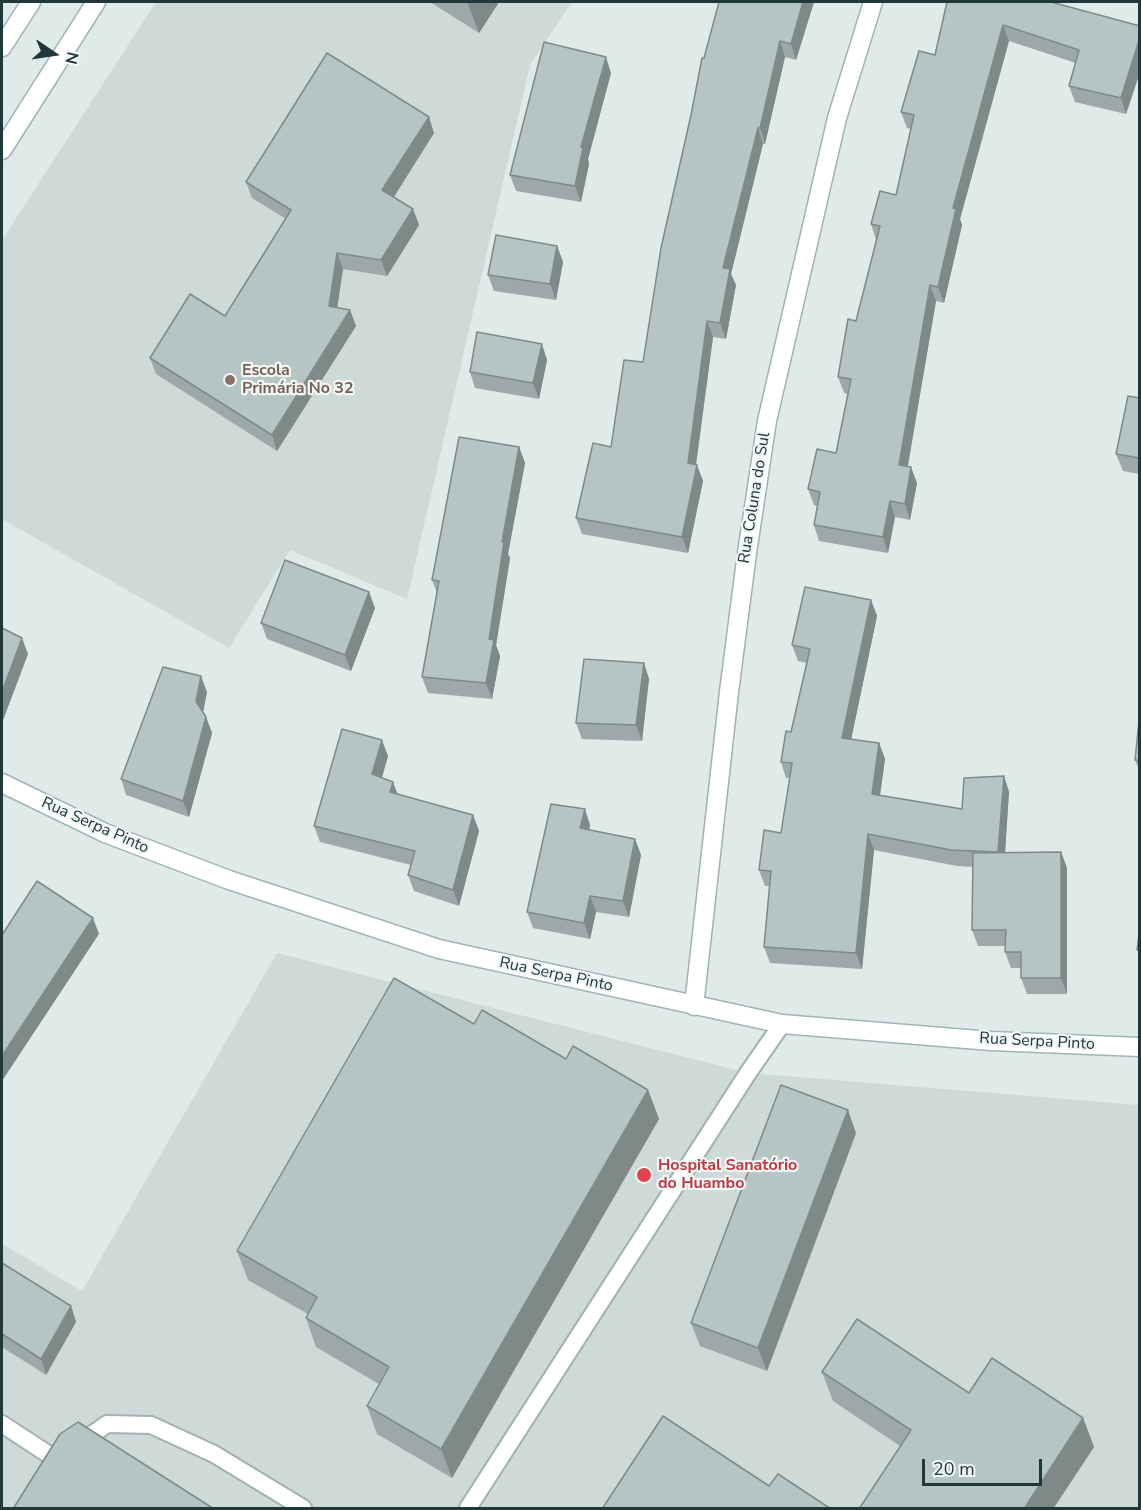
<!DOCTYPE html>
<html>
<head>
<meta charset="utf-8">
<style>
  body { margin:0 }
  #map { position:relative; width:1141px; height:1510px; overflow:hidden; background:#dfeae9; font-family:"Nunito Sans",sans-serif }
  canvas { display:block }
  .frame { position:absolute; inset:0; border:3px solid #21383a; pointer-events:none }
  .north { position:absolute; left:24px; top:24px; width:60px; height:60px; -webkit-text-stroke:4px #f0f7f6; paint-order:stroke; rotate:103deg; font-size:16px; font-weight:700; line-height:24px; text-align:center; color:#21383a }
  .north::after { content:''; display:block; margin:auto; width:21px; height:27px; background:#21383a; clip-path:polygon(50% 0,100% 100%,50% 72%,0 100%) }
  .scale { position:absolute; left:922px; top:1459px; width:120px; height:27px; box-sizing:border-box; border:3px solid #21383a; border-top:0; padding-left:8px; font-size:18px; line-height:21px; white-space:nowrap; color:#21383a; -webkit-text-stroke:4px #f0f7f6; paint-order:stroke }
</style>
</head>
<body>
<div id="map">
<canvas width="1141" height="1510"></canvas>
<div class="frame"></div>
<div class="north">N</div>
<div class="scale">20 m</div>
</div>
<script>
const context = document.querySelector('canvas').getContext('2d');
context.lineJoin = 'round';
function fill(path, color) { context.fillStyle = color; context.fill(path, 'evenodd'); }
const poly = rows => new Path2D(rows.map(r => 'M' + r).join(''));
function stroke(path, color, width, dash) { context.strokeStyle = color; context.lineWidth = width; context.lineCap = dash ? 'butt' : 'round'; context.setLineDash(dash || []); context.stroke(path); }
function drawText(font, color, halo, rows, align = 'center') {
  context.font = font + ' "Nunito Sans",sans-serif'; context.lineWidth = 4.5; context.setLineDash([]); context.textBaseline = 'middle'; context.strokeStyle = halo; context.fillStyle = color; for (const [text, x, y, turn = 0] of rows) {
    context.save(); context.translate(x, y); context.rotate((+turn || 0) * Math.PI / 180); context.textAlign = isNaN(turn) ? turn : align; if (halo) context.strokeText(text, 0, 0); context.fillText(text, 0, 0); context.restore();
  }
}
const built = poly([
  [156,2,572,2,530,65,407,599,290,550,229,648,2,519,2,240],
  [277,953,748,1073,1139,1105,1139,1508,2,1508,2,1244,82,1291]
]);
const lane = poly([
  [2,1424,57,1460],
  [77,1445,107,1424,151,1425,214,1454,303,1508],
  [468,1508,748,1073,782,1024]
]);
const street = poly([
  [694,1006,729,692,747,553,767,421,837,118,873,2]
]);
const secondary = poly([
  [2,47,31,2],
  [2,150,96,2],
  [2,783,105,833,229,880,439,949,782,1024,991,1041,1140,1047]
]);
const wall = poly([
  [430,2,499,2,479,33],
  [814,2,796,60,785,57,765,144,763,144,731,274,736,285,726,339,713,337,696,465,703,481,688,553,582,534,576,518,611,447,643,362,704,58],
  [947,2,1140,26,1140,72,1126,114,1075,102,1069,86,1076,63,1009,41,960,219,962,225,944,303,936,301,908,466,917,483,910,520,895,517,888,553,819,541,814,525,817,506,814,505,808,489,836,453,848,394,844,393,838,377,856,321,876,240,871,224,896,195,911,129,907,128,901,112,935,55],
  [611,73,588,159,589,164,581,202,516,191,510,175],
  [434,133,394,197,413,209,419,225,387,276,343,269,337,307,350,310,356,326,277,451,156,374,150,358,225,316,286,219,252,198,246,182],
  [557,246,563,262,556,300,494,291,488,275],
  [547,360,539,399,475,388,470,372],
  [1140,398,1140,474,1123,471,1116,454],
  [519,447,525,463,508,554,510,558,496,646,500,656,492,699,428,693,422,677,437,593,432,580],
  [871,600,877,616,851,740,879,743,885,759,880,795,962,809,1004,776,1009,792,1005,852,1061,852,1067,868,1067,994,1027,994,1021,978,1021,968,1011,968,1005,952,1005,946,978,946,972,930,973,867,957,866,874,850,862,969,770,963,764,947,769,886,765,886,759,870,781,833,790,778,786,778,781,762,791,732,807,663,798,661,792,645],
  [375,608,351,671,267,639,261,623],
  [644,663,649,679,642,741,582,739,576,723],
  [207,692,203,712,206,717,212,733,189,817,126,795,121,779],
  [1140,711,1140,772,1135,760],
  [388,756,382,778,398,794,473,815,479,831,459,906,414,891,408,875,411,865,320,842,314,826],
  [590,825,589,830,635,839,641,855,629,917,596,912,590,939,533,928,527,912],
  [474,1024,648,1090,659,1119,452,1478,377,1434,367,1406,379,1384,316,1347,306,1318,308,1314,248,1280,237,1251],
  [856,1133,767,1371,700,1346,691,1323],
  [2,1263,71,1306,76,1322,46,1375,2,1347],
  [822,1372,969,1393,1083,1418,1094,1447,1053,1509,859,1509,900,1446,833,1401]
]);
const shadedWall = poly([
  [470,2,499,2,479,33,468,4],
  [803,2,814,2,796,60,791,44],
  [1003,25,1009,41,960,219,962,225,944,303,938,287,953,208],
  [1140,37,1140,72,1126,114,1121,98],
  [780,41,785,57,765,144,760,128],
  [606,57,611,73,588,159,589,164,581,202,575,186,581,147],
  [429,117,434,133,388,206,382,190],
  [758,128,763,144,731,274,736,285,726,339,720,323,723,268],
  [413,209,419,225,387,276,381,260],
  [557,246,563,262,556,300,550,284],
  [337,253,343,269,335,322,329,306],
  [930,285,936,301,905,481,899,465],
  [350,310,356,326,277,451,272,435],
  [707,321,713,337,694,479,688,463],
  [542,344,547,360,539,399,533,383],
  [519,447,525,463,508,554,510,558,496,645,500,656,492,699,486,683,489,639,502,542],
  [697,465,703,481,688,553,682,537],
  [911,467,917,483,910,520,905,504],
  [890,501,895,517,888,553,883,537],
  [369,592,375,608,351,671,345,655],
  [871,600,877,616,848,754,842,738],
  [22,638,28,654,2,723,2,692],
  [644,663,649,679,642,741,636,725],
  [201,676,207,692,202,717,196,701],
  [206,717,212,733,189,817,183,801],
  [382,740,388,756,378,790,372,774],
  [879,743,885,759,878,810,872,794],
  [1004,776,1009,792,1004,868,998,852],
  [393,782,399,798,390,792],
  [585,809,590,825,586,844,580,828],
  [473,815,479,831,459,906,453,890],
  [868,834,874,850,862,969,856,953],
  [635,839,641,855,629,917,623,901],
  [1061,852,1067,868,1067,994,1061,978],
  [590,896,596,912,590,939,584,923],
  [93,918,99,934,2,1081,2,1056],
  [648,1090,659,1119,452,1478,441,1449],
  [848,1110,856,1133,767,1371,758,1348],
  [71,1306,76,1322,46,1375,41,1359],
  [1083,1418,1094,1447,1053,1509,1024,1509]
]);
const building = poly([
  [719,2,803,2,791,44,780,41,760,128,758,128,723,268,730,269,720,323,707,321,688,463,697,465,682,537,576,518,593,443,611,447,624,360,643,362,661,248,691,115,702,58,704,58,719,2],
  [947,2,1051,2,1140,26,1140,37,1121,98,1069,86,1079,50,1003,25,953,208,956,209,938,287,930,285,899,465,911,467,905,504,890,501,883,537,814,525,820,492,808,489,817,449,836,453,851,379,838,377,848,319,856,321,880,226,871,224,880,191,896,195,914,115,901,112,919,51,935,55,947,2],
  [544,42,606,57,581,147,583,148,575,186,510,175,544,42],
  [327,53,429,117,382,190,413,209,381,260,337,253,329,306,350,310,272,435,150,358,190,294,225,316,291,210,246,182,327,53],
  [496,235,557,246,550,284,488,275,496,235],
  [477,332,542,344,533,383,470,372,477,332],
  [1128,396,1140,398,1140,458,1116,454,1128,396],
  [459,437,519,447,502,542,504,542,489,639,494,640,486,683,422,677,439,581,432,580,459,437],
  [285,560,369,592,345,655,261,623,285,560],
  [805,587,871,600,842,738,879,743,872,794,962,809,964,778,1004,776,998,852,951,850,868,834,856,953,764,947,771,871,759,870,764,830,781,833,792,763,781,762,786,731,791,732,810,649,792,645,805,587],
  [2,628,22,638,2,692,2,628],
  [584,659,644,663,636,725,576,723,584,659],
  [163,667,201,676,196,701,206,717,183,801,121,779,163,667],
  [1140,711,1140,761,1135,760,1140,711],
  [342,729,382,740,372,774,393,782,390,792,473,815,453,890,408,875,415,851,314,826,342,729],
  [551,804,585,809,580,828,635,839,623,901,590,896,584,923,527,912,551,804],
  [1061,852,1061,978,1021,978,1021,952,1005,952,1006,930,972,930,973,853,1061,852],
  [37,881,93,918,2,1056,2,935,37,881],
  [1140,926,1140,950,1137,950,1140,926],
  [394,978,474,1024,482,1010,566,1059,573,1046,648,1090,441,1449,367,1406,389,1367,306,1318,317,1297,237,1251,394,978],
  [781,1085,848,1110,758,1348,691,1323,781,1085],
  [2,1263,71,1306,41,1359,2,1334,2,1263],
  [857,1319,969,1393,992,1358,1083,1418,1024,1509,859,1509,911,1430,822,1372,857,1319],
  [663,1416,769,1486,778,1474,831,1509,602,1509,663,1416],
  [78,1422,214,1509,13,1509,60,1434,78,1422]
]);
const markers = [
  [230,380,6,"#8d6e63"],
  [644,1175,8,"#e0444e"]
];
const educationNames = [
  ["Escola",242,371],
  ["Primária No 32",242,389]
];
const streetNames = [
  ["Rua Coluna do Sul",755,498,-81],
  ["Rua Serpa Pinto",95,826,24],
  ["Rua Serpa Pinto",556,975,12],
  ["Rua Serpa Pinto",1037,1042,3]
];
const healthNames = [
  ["Hospital Sanatório",658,1166],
  ["do Huambo",658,1184]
];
fill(built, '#cedad8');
stroke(lane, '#a2b1b1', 20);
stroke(street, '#a2b1b1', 21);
stroke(secondary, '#9fb5b5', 21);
stroke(lane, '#fff', 16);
stroke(street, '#fff', 18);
stroke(secondary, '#fff', 18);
fill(wall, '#9ca9a8');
fill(shadedWall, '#7f8a88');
fill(building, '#b5c5c3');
stroke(building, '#7f8a88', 1.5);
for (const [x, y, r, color] of markers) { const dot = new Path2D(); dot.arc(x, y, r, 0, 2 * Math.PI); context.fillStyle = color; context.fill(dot); stroke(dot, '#f0f7f6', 2); }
drawText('bold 16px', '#785e54', '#f0f7f6', educationNames, 'left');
drawText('16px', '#21383a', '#f0f7f6', streetNames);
drawText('bold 16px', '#be3a42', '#f0f7f6', healthNames, 'left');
</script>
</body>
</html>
